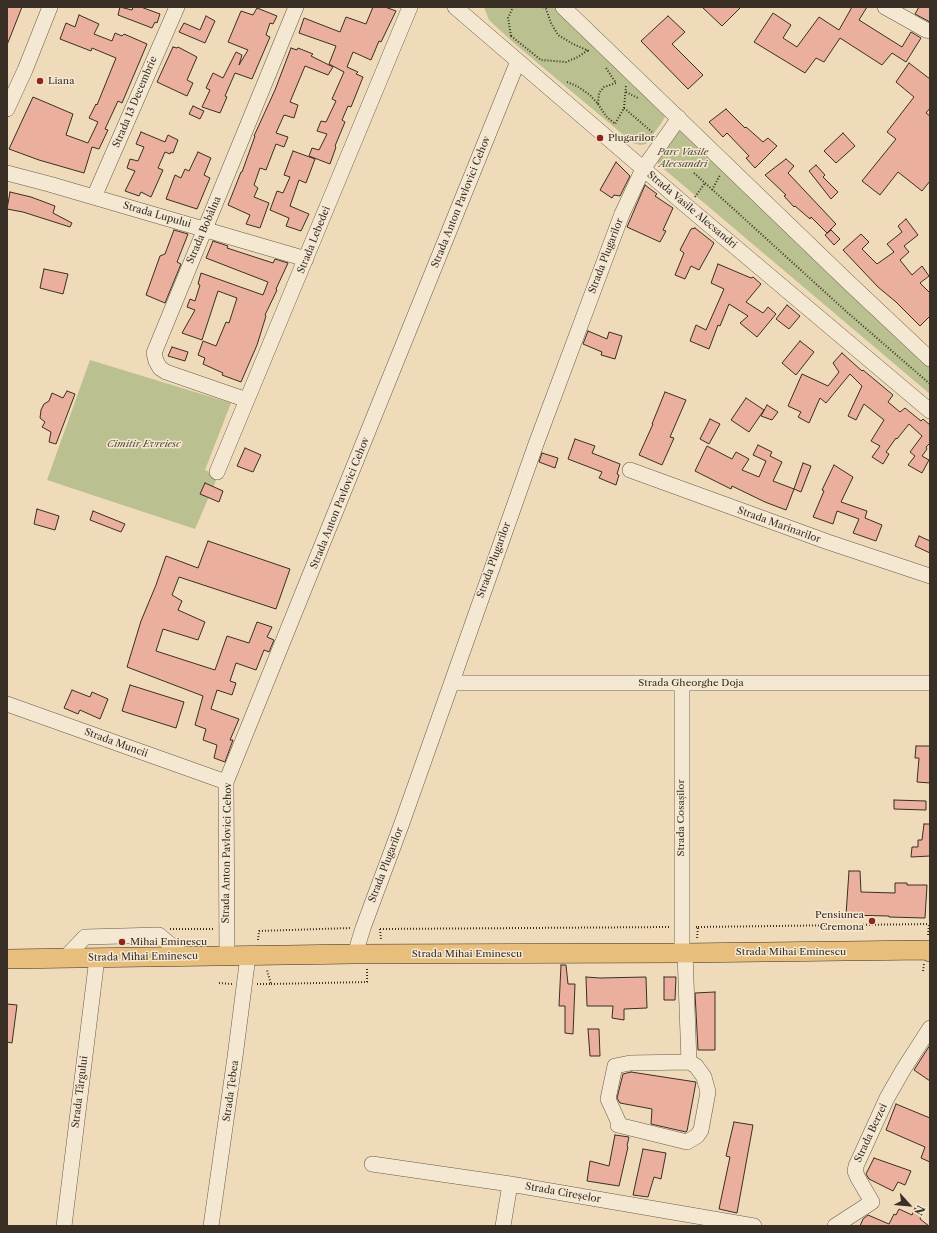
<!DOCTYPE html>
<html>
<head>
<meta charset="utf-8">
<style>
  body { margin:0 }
  #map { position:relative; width:937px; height:1233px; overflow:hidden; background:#efdbba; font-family:"Libre Caslon Text",serif }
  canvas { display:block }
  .frame { position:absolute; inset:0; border:8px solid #392f24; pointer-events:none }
  .north { position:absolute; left:889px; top:1185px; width:40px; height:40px; -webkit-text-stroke:3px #f5e8d2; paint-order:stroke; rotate:117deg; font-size:11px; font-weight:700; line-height:16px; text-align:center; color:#392f24 }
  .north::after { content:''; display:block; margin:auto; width:14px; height:18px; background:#392f24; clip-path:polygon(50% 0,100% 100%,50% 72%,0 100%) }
</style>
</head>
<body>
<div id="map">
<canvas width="937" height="1233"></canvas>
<div class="frame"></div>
<div class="north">N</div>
</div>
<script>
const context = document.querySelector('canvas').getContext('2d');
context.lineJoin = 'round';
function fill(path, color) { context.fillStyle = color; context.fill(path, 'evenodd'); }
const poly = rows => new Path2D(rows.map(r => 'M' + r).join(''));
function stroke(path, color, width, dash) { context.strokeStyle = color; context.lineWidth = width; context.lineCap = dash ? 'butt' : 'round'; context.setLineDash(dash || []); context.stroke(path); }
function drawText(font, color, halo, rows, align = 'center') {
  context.font = font + ' "Libre Caslon Text",serif'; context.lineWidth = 3; context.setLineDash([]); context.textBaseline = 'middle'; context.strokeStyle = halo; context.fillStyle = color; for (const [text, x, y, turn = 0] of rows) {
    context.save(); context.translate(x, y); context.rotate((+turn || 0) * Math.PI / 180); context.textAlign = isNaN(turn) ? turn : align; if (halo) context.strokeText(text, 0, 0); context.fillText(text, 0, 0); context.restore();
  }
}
const green = poly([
  [484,7,555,7,631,76,664,112,665,117,660,125,646,144,640,145,633,143,515,44,489,20],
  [677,128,682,129,930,363,930,394,658,164,657,157],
  [90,360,231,403,205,470,218,476,195,529,47,480]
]);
const building = poly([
  [7,7,22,7,7,45,7,7],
  [120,7,132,10,133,7,141,7,160,14,157,23,155,22,152,28,118,15,120,7],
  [373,7,385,7,396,11,381,42,379,41,371,60,353,52,347,67,358,72,356,74,363,77,351,107,348,106,342,120,345,122,335,146,336,147,330,164,309,156,312,148,319,150,327,134,317,131,321,121,326,122,336,101,332,99,344,72,329,64,336,46,299,33,304,18,340,32,346,17,366,24,373,7],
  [702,7,741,7,722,26,702,7],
  [852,7,867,7,859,20,902,47,911,32,921,38,906,62,892,53,882,65,840,38,824,62,816,58,805,73,754,42,773,13,791,25,783,38,797,47,819,17,839,30,852,7],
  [919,7,930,7,930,22,915,14,919,7],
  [257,8,277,16,273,24,270,23,266,35,270,37,252,79,235,73,225,96,227,97,220,113,202,107,210,90,206,88,213,73,223,78,236,52,242,55,239,65,248,50,228,42,241,11,253,15,257,8],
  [79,15,99,24,94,34,112,41,115,33,122,36,124,34,147,44,122,103,118,101,105,129,108,130,99,149,92,147,84,173,39,160,9,149,33,97,73,114,66,135,88,143,98,122,89,118,96,104,97,105,116,58,92,48,91,51,60,39,66,23,75,27,79,15],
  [206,16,215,21,205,43,179,32,184,23,200,30,206,16],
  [668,16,685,32,672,44,703,75,688,89,641,41,668,16],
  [173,47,177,48,178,47,197,57,187,80,193,83,187,96,157,82,173,47],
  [291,48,297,50,298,48,313,54,311,56,333,67,328,75,305,66,290,102,298,105,294,118,284,115,276,133,288,137,284,147,276,144,266,170,260,168,254,185,258,188,254,197,269,203,260,228,246,224,250,215,228,205,241,172,242,172,255,136,254,136,275,90,291,48],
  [909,63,930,79,930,108,926,113,930,116,930,181,922,191,898,172,880,195,862,181,896,139,887,132,914,97,896,82,909,63],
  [193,106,204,111,200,119,189,114,193,106],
  [726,109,745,128,746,127,763,142,768,138,777,146,755,168,746,158,749,156,727,133,723,137,709,122,726,109],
  [141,132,165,142,168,135,178,140,173,153,171,152,170,154,165,152,158,168,163,170,151,197,141,192,139,196,125,191,135,171,127,168,130,159,138,161,144,147,136,144,141,132],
  [843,133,855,146,836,163,824,151,843,133],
  [293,151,315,159,306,183,299,180,290,206,309,214,301,231,286,226,289,218,270,210,277,191,283,193,290,177,284,175,293,151],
  [198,152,211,158,204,175,210,178,197,209,166,199,175,175,181,178,185,169,189,171,198,152],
  [786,159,794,166,788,173,836,224,827,233,811,217,810,219,795,206,794,207,784,196,786,195,765,175,786,159],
  [616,162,630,176,620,196,614,195,612,198,600,190,616,162],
  [816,165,825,175,823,177,838,192,831,199,809,171,816,165],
  [645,185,657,194,655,196,673,208,663,230,666,231,660,242,627,227,645,185],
  [10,192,31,197,55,206,53,213,72,223,70,227,23,212,7,209,10,192],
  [906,219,918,235,904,246,909,252,900,260,912,275,922,266,929,276,920,283,930,293,930,316,920,326,896,302,878,287,843,250,861,234,869,242,862,249,877,264,894,252,887,244,902,232,898,226,906,219],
  [695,228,714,243,699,270,691,266,685,279,675,275,684,253,680,250,691,229,695,228],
  [174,230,188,234,177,262,181,264,165,303,146,295,160,256,165,254,174,230],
  [831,230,840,239,834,245,825,235,831,230],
  [213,241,228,246,227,248,273,263,275,259,288,263,276,289,277,290,265,315,266,316,257,345,241,382,222,375,223,373,203,364,205,358,198,355,203,341,216,346,226,322,229,323,237,298,218,291,202,340,182,333,195,310,187,307,190,299,195,301,200,285,198,284,201,273,263,295,268,282,206,258,213,241],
  [718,264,751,278,753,277,761,284,746,302,763,313,768,307,776,314,757,337,740,323,748,316,729,304,720,326,718,325,709,349,690,341,696,325,706,330,724,289,711,283,718,264],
  [44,269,68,274,63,294,40,288,44,269],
  [787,305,800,316,789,329,776,319,787,305],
  [588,331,607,339,609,332,622,336,615,359,601,355,602,352,583,344,588,331],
  [800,341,814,352,796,375,782,363,800,341],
  [172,347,188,352,185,361,168,356,172,347],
  [842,353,862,371,863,370,893,395,888,402,900,412,905,408,921,421,923,419,930,425,930,443,926,447,927,449,922,456,929,460,922,473,908,465,915,456,910,452,922,436,909,424,897,439,896,438,886,452,889,454,883,464,872,457,880,446,871,441,884,420,864,404,856,420,848,416,862,386,850,374,826,403,820,398,809,423,798,417,801,412,788,406,802,374,828,386,839,372,833,363,842,353],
  [67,391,75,394,56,444,49,442,51,432,42,427,45,422,40,418,41,410,44,404,49,401,52,393,63,398,67,391],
  [665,392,686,400,670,437,674,438,662,465,639,455,653,424,652,424,665,392],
  [746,398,764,410,749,432,731,420,746,398],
  [767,405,778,412,772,420,761,416,767,405],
  [710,419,720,424,709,444,700,439,710,419],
  [575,439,595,446,592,453,620,464,617,474,619,475,616,485,599,478,602,472,568,459,575,439],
  [758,445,772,452,770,456,782,462,773,481,794,489,786,510,765,502,732,486,731,489,695,471,707,446,732,459,736,452,749,459,742,470,759,477,766,461,753,455,758,445],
  [245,448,261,455,253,472,237,466,245,448],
  [542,453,558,458,555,468,539,462,542,453],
  [803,463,811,466,801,492,794,489,803,463],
  [834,465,853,477,841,502,867,511,865,518,882,525,876,541,853,533,859,519,837,511,833,524,813,517,824,491,822,490,834,465],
  [205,483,223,491,219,502,200,494,205,483],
  [37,509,59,516,55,530,34,524,37,509],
  [93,511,125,524,121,532,90,520,93,511],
  [919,536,930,541,930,553,915,546,919,536],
  [208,541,290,569,276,609,179,577,172,595,182,601,178,610,205,622,198,640,163,629,156,651,215,670,227,636,249,643,257,622,272,627,267,637,274,640,269,652,264,650,256,670,236,663,230,681,236,683,232,695,217,690,211,709,239,719,230,740,233,740,225,762,214,758,217,745,203,740,206,729,195,725,203,696,127,667,141,621,156,585,166,556,198,568,208,541],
  [130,685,184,702,176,728,122,711,130,685],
  [72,690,90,697,92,692,108,699,100,719,80,710,78,714,64,708,72,690],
  [916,746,930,746,930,783,917,782,919,758,915,758,916,746],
  [894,800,926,801,926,810,894,809,894,800],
  [924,824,930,824,930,856,911,857,912,847,918,847,918,840,922,840,924,824],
  [849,871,860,871,861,892,895,893,895,883,907,883,907,885,927,885,925,918,889,917,889,916,846,915,849,871],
  [561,965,566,965,568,984,575,984,573,1034,565,1033,565,1006,559,1006,561,965],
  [586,977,600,978,646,977,647,1008,624,1009,624,1020,612,1018,613,1006,587,1006,586,977],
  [664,977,676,977,675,1000,664,1000,664,977],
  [715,992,715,1050,698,1050,695,993,715,992],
  [7,1004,17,1005,12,1043,7,1042,7,1004],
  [588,1029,599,1029,600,1056,590,1056,588,1029],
  [930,1045,930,1081,914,1070,930,1045],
  [631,1072,696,1082,687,1131,686,1132,651,1124,652,1109,620,1103,617,1098,623,1074,631,1072],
  [896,1104,930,1118,930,1162,921,1158,925,1147,886,1130,896,1104],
  [734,1122,753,1125,737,1213,719,1209,730,1157,726,1156,734,1122],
  [615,1135,629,1137,627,1146,628,1147,619,1186,587,1181,590,1161,609,1166,615,1135],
  [643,1149,666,1153,661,1179,654,1177,648,1197,633,1195,643,1149],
  [874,1158,911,1171,905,1185,898,1182,893,1191,869,1179,866,1174,874,1158],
  [915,1208,922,1212,920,1219,929,1226,860,1226,863,1219,868,1215,889,1224,894,1214,896,1215,899,1209,912,1215,915,1208]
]);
const path = poly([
  [543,7,546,9,551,23,558,35,573,44,589,51],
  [511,36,541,60,566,62,578,57,588,50],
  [511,36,508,18,513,7],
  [567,82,577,86,590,95,598,104,599,93,604,87,616,83,606,68],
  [626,92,638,98],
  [598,104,606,116,615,124,624,108,652,132],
  [624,108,626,85],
  [694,173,848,313,930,384],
  [712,190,720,175],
  [695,197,705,183],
  [696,927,698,927,697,939],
  [698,927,929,924],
  [170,929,214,929],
  [380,929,670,927],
  [380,929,381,940],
  [928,935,929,924],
  [258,940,259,931,351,928],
  [923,971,924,964],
  [219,983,232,984],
  [257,984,271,984,267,970],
  [271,984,367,982,367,968]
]);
const minor = poly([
  [455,7,689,208,930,411],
  [563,7,845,279,930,359],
  [885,7,926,30,930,31],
  [7,109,25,70,50,7],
  [7,173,49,184,306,259],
  [94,197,177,7],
  [247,400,166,372,160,368,156,361,154,353,296,7],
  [630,470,828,542,930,576],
  [217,472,410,7],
  [452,683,930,683],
  [7,704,226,782],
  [682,953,682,683],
  [685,953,689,1062,696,1066,704,1077,708,1092,701,1130,697,1136,687,1142,618,1125,618,1121,608,1099,615,1066,630,1063,689,1062],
  [355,954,363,928,402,823,536,444,622,214,643,169,679,118],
  [227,956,226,782,518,61],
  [65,958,85,937,159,935,185,957],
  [372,1164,510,1184,754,1226],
  [64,1226,97,958],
  [211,1226,235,1057,248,956],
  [503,1226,510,1184],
  [835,1226,872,1202,858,1178,855,1171,856,1166,887,1098,903,1070,930,1028]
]);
const major = poly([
  [7,959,355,954,682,953,926,950,930,952]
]);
const markers = [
  [40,81,4,"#8f2418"],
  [600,138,4,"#8f2418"],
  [872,921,4,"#8f2418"],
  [122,942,4,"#8f2418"]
];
const poiNames = [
  ["Liana",48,81],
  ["Plugarilor",608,138],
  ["Pensiunea",864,915,"right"],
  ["Cremona",864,927,"right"],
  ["Mihai Eminescu",130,942]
];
const streetNames = [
  ["Strada 13 Decembrie",135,102,-67],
  ["Strada Anton Pavlovici Cehov",461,202,-68],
  ["Strada Vasile Alecsandri",692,210,40],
  ["Strada Lupului",157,215,16],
  ["Strada Bobâlna",204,230,-67],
  ["Strada Lebedei",314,240,-68],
  ["Strada Plugarilor",606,256,-69],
  ["Strada Anton Pavlovici Cehov",340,503,-68],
  ["Strada Marinarilor",779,525,20],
  ["Strada Plugarilor",494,560,-70],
  ["Strada Gheorghe Doja",691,683],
  ["Strada Muncii",116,743,20],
  ["Strada Cosașilor",681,818,-90],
  ["Strada Anton Pavlovici Cehov",227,853,-89],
  ["Strada Plugarilor",386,865,-69],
  ["Strada Mihai Eminescu",791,952],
  ["Strada Mihai Eminescu",467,954],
  ["Strada Mihai Eminescu",143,957,-1],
  ["Strada Țebea",231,1091,-82],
  ["Strada Târgului",80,1092,-83],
  ["Strada Berzei",871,1133,-65],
  ["Strada Cireșelor",563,1193,10]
];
const parkNames = [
  ["Parc Vasile",683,152],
  ["Alecsandri",683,164],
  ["Cimitir Evreiesc",144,444]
];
fill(green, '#bac08f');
fill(building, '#eaaf9d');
stroke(building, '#392f24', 1);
stroke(minor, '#665a4a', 16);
stroke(major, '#392f24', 20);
stroke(path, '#392f24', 2, [1, 2]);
stroke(minor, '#f5e8d2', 15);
stroke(major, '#e8be7d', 19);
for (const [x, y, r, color] of markers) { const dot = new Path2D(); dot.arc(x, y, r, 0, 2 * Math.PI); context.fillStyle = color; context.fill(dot); stroke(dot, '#f5e8d2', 1.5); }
drawText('10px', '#392f24', '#f5e8d2', poiNames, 'left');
drawText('10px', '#392f24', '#f5e8d2', streetNames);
drawText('italic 10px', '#534c39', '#f5e8d2', parkNames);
</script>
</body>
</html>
